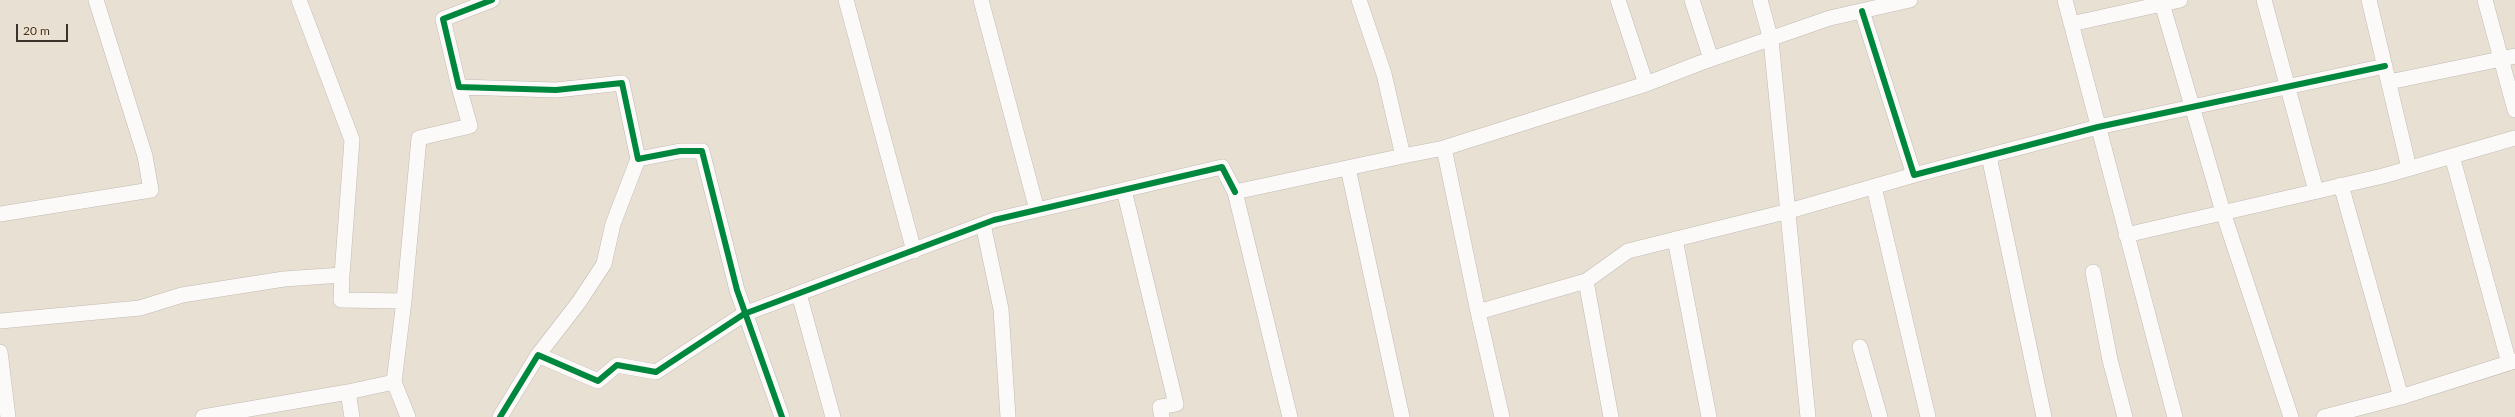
<!DOCTYPE html>
<html>
<head>
<meta charset="utf-8">
<style>
  body { margin:0 }
  #map { position:relative; width:2515px; height:417px; overflow:hidden; background:#e9e0d4; font-family:Lato,sans-serif }
  canvas { display:block }
  .scale { position:absolute; left:16px; top:24px; width:52px; height:18px; box-sizing:border-box; border:2px solid #3b342b; border-top:0; padding-left:5px; font-size:12px; line-height:14px; white-space:nowrap; color:#3b342b; -webkit-text-stroke:3px #f2e1cb; paint-order:stroke }
</style>
</head>
<body>
<div id="map">
<canvas width="2515" height="417"></canvas>
<div class="scale">20 m</div>
</div>
<script>
const context = document.querySelector('canvas').getContext('2d');
context.lineJoin = 'round';
const poly = rows => new Path2D(rows.map(r => 'M' + r).join(''));
function stroke(path, color, width, dash) { context.strokeStyle = color; context.lineWidth = width; context.lineCap = dash ? 'butt' : 'round'; context.setLineDash(dash || []); context.stroke(path); }
const street = poly([
  [299,0,352,140,342,275],
  [492,0,443,19,459,87,556,90,622,83,638,159,680,151,702,151,737,290,782,417],
  [846,0,914,251],
  [981,0,1037,210],
  [1618,0,1646,84],
  [1692,0,1711,59],
  [1760,0,1771,40,1808,417],
  [2065,0,2175,417],
  [2161,0,2223,212,2291,417],
  [2264,0,2316,191],
  [2369,0,2409,168],
  [2485,0,2515,110],
  [1862,11,1914,175,2098,127,2385,66],
  [2071,24,2180,0],
  [2389,82,2515,56],
  [1444,148,1478,312,1586,281,1611,417],
  [1403,156,1444,148,1646,84,1700,63,1830,18,1910,0],
  [1989,156,2044,417],
  [2452,156,2509,363],
  [1348,168,1402,417],
  [2341,185,2401,397],
  [1874,187,1928,417],
  [1124,190,1176,404,1160,407,1162,417],
  [0,214,151,190,145,156,96,0],
  [983,224,1001,309,1008,417],
  [2126,235,2383,176,2515,138],
  [1675,239,1709,417],
  [2093,272,2110,360,2125,417],
  [1586,281,1628,251,1789,211,1914,175],
  [799,294,833,417],
  [404,301,419,138,470,126,459,87],
  [1478,312,1502,417],
  [0,321,140,308,182,295,284,279,342,275,341,300,404,301,394,382,408,417],
  [1860,347,1880,417],
  [0,352,8,417],
  [538,355,579,302,604,264,613,224,638,159],
  [348,392,394,382],
  [203,417,348,392,352,417],
  [500,417,538,355,598,381,617,365,656,372,744,314,994,220,1222,167,1235,192],
  [1290,417,1235,192,1403,156,1384,74,1359,0],
  [2324,417,2401,397,2515,361]
]);
const cycleway = poly([
  [492,0,443,19,459,87,556,90,622,83,638,159,680,151,702,151,737,290,782,417],
  [1862,11,1914,175,2098,127,2385,66],
  [500,417,538,355,598,381,617,365,656,372,744,314,994,220,1222,167,1235,192]
]);
stroke(street, '#c1bab1', 16);
stroke(street, '#fcfaf9', 15);
stroke(cycleway, '#00873e', 6);
</script>
</body>
</html>
